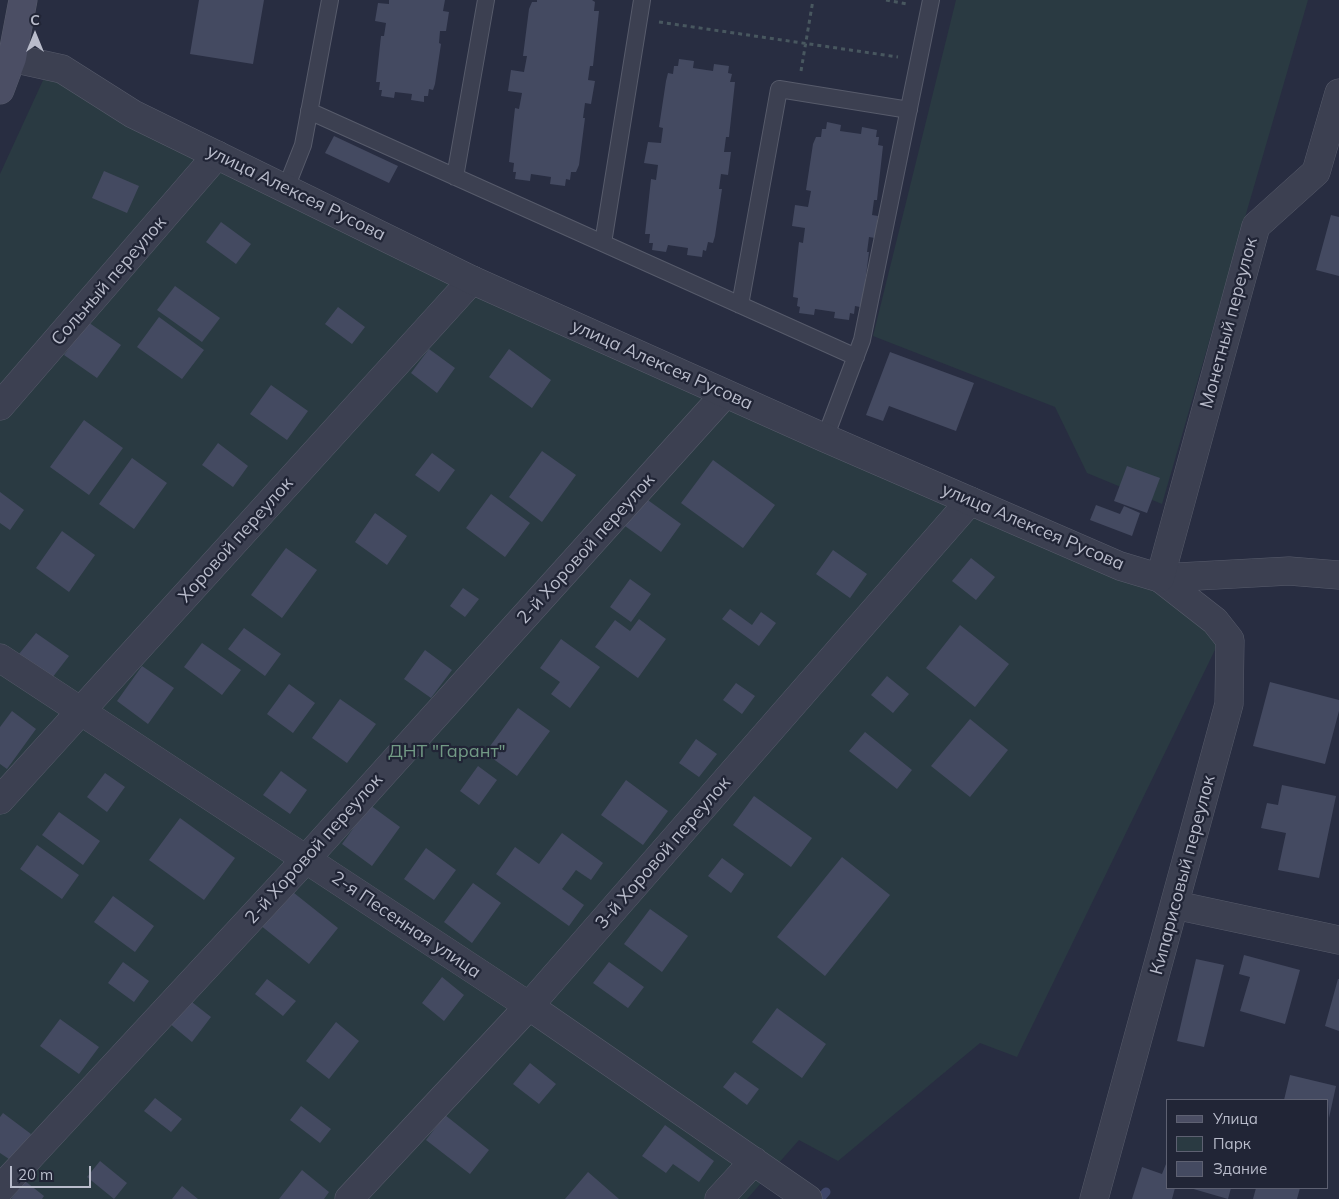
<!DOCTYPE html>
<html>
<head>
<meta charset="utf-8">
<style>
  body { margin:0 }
  #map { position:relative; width:1339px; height:1199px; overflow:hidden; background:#282d41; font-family:Mulish,sans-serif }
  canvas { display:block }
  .legend { position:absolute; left:1166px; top:1099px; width:162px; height:90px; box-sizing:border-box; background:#212536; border:1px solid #5e6172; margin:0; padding:6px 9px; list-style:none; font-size:15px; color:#b9bccb }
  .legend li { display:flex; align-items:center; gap:10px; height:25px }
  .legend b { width:25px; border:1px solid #5e6172 }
  .north { position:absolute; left:10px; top:10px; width:50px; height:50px; -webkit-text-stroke:4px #212536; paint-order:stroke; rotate:0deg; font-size:14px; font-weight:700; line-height:20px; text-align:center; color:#b9bccb }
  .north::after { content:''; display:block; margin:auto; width:18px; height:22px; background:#b9bccb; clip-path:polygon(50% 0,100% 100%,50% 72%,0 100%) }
  .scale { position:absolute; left:10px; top:1166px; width:81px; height:22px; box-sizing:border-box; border:2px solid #b9bccb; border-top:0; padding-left:6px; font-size:15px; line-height:18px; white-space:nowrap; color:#b9bccb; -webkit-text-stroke:4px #212536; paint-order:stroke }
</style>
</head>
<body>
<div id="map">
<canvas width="1339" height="1199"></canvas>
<ul class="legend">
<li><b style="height:6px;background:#4b4e64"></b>Улица</li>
<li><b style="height:14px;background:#2a3a42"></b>Парк</li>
<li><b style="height:14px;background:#444a61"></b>Здание</li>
</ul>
<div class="north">С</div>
<div class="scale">20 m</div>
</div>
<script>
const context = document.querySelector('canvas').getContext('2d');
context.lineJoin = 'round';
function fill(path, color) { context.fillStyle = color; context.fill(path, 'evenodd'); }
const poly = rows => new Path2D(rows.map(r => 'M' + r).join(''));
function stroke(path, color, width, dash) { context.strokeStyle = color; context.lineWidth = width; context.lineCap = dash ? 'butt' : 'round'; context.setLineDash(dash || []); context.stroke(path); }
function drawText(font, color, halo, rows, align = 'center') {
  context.font = font + ' Mulish,sans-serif'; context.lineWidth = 4.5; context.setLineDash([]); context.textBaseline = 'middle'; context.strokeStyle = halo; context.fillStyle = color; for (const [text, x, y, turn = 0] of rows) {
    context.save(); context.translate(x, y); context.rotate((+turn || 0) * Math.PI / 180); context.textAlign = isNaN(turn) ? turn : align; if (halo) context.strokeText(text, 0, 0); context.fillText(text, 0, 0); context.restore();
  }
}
const green = poly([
  [956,0,1308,0,1162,504,1087,473,1055,407,873,336],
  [45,76,1229,621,1017,1057,980,1043,838,1161,799,1140,747,1199,0,1199,0,174]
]);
const stream = poly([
  [820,1199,826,1192]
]);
const building = poly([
  [199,0,264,0,253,64,190,54],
  [389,0,445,0,443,11,449,12,446,31,440,31,439,43,441,44,435,84,433,90,429,89,428,96,424,96,424,102,411,100,412,94,395,92,394,98,381,96,382,90,379,90,380,82,376,82,381,36,384,36,386,23,375,21,378,3,389,4],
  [537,0,592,0,595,2,594,11,599,11,593,66,590,66,588,80,595,81,591,104,585,103,583,118,585,118,579,165,576,172,571,172,570,180,566,179,565,186,550,184,551,177,531,174,530,181,515,179,516,172,513,172,514,163,509,162,515,108,519,109,522,93,508,91,511,70,524,72,527,56,523,56,529,9,532,2,537,2],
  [679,59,694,61,693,68,713,71,714,64,729,66,728,73,732,74,730,82,735,82,729,137,726,137,724,152,731,152,728,175,721,174,719,189,722,189,715,236,713,243,708,242,706,251,703,250,702,257,687,255,688,248,668,245,666,252,652,250,653,243,649,243,650,234,645,234,651,179,656,180,658,165,644,163,648,142,661,143,663,128,659,127,666,81,668,73,673,74,674,66,678,66],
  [827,122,841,125,840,131,861,134,862,127,877,130,876,137,879,137,878,145,883,146,877,200,874,200,872,215,878,216,875,238,869,237,867,252,869,252,863,299,860,307,855,306,854,314,850,313,849,320,834,318,835,312,815,309,814,315,799,313,800,307,797,306,798,298,793,297,799,242,803,243,805,228,792,226,795,205,808,207,811,191,806,190,813,144,816,137,821,137,822,129,826,129],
  [334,136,398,166,389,183,325,153],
  [104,171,139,186,127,213,92,198],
  [1331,215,1339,217,1339,276,1316,270],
  [221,222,251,244,236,264,206,242],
  [175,286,220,318,202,342,157,310],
  [338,307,365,327,352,344,325,324],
  [159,317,204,350,182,379,137,347],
  [88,322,121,345,97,378,64,355],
  [429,349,455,368,437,393,411,373],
  [509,349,551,380,532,408,489,377],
  [890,352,974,383,956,431,889,406,883,421,866,415],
  [271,385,308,411,287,440,250,414],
  [84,420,123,448,89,495,50,467],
  [218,443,248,466,233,487,202,465],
  [542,451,576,475,542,522,509,497],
  [432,453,455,470,439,492,415,475],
  [132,458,167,483,134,529,99,504],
  [713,460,775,505,743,548,681,503],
  [1127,466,1160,478,1147,513,1114,501],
  [0,492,24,510,10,530,0,523],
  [491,494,530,523,505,557,466,528],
  [645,498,681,524,661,552,625,526],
  [1096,505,1120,514,1124,506,1140,513,1132,536,1090,520],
  [375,513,407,536,387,565,355,542],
  [62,531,95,555,69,592,36,568],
  [286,548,317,570,282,618,251,595],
  [833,550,867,574,850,598,816,574],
  [971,558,995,577,976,600,952,581],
  [630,579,651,594,631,622,610,607],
  [463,588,479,599,465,617,450,606],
  [730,609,752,625,761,612,776,623,759,646,722,619],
  [639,619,666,639,638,678,595,647,615,620,630,631],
  [960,625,1009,664,975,707,926,668],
  [244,628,281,654,265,676,228,649],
  [36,633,69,656,52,678,19,654],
  [561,639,600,667,570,708,551,694,560,682,540,668],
  [202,643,241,670,222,695,184,667],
  [425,650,452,670,431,698,404,679],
  [142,666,174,688,148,724,117,701],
  [887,676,909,694,893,713,871,695],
  [1270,682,1339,700,1339,711,1325,764,1253,746],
  [736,683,755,696,742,714,723,700],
  [289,684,315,703,293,733,267,714],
  [340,699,376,724,347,763,312,738],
  [518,708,550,731,517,776,485,753],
  [12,711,36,729,7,769,0,764,0,727],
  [970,719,1008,750,970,797,931,766],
  [865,732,912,770,897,789,849,751],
  [696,739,717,754,699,777,679,763],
  [478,766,497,780,479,805,460,791],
  [281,771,307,790,290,814,263,795],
  [105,773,125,787,107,812,87,797],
  [626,780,668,811,643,845,601,815],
  [1282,785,1336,796,1319,878,1278,870,1286,833,1261,828,1267,803,1278,805],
  [754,796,812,838,791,867,733,825],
  [370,805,400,827,372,866,342,844],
  [59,812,100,841,83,865,42,835],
  [180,818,235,858,204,900,149,860],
  [562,833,603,863,591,880,576,870,562,889,584,905,569,926,496,874,515,847,539,864],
  [37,845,79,875,62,899,20,869],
  [426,848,456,870,434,900,404,879],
  [842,857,890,895,825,976,777,937],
  [722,858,744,874,731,893,708,876],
  [473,883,501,903,472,943,444,922],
  [289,889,338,928,309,964,260,925],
  [113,896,154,926,135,952,94,922],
  [650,909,688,936,662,972,624,944],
  [1244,955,1300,970,1285,1024,1240,1011,1250,977,1239,974],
  [1196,959,1224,965,1204,1047,1177,1041],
  [123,962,149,981,134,1002,108,983],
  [609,962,644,987,628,1008,593,983],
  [442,977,464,995,444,1021,422,1003],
  [267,979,296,1001,283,1016,255,994],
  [1338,979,1339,979,1339,1031,1325,1026],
  [188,999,211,1017,192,1042,169,1023],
  [777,1008,826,1044,802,1078,752,1042],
  [60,1019,99,1047,79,1074,40,1046],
  [336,1022,359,1041,329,1079,306,1061],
  [530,1063,556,1084,539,1104,513,1084],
  [735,1072,759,1089,747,1105,723,1087],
  [1290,1075,1336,1086,1329,1118,1328,1100,1284,1100],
  [155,1098,182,1119,171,1132,144,1111],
  [301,1106,331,1129,320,1143,290,1120],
  [3,1113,31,1134,12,1161,0,1153,0,1117],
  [445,1115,489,1150,470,1174,426,1140],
  [665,1125,714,1161,699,1182,673,1164,666,1173,642,1156],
  [1168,1159,1168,1188,1175,1188,1172,1199,1132,1199,1142,1167,1162,1174],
  [100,1161,127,1183,114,1199,87,1177],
  [302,1170,329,1192,324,1199,279,1199],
  [588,1172,619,1199,565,1199],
  [25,1181,44,1196,42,1199,11,1199],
  [182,1186,198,1199,172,1199],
  [1190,1188,1231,1188,1228,1199],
  [1256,1188,1300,1188,1297,1199,1253,1199]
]);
const path = poly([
  [886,0,907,4],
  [659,22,898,57],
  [801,71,813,0]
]);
const service = poly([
  [309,111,856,357],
  [455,177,486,0],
  [286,188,303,145,330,0],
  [603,243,642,0],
  [740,305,779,89,909,110],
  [825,438,862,340,931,0]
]);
const minor = poly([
  [0,406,217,155],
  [1160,578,1289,571,1339,575],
  [0,658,529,1006,808,1199],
  [0,800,472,280],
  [1175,905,1339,940],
  [0,1189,307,858,725,394],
  [349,1199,529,1006,970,501],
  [719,1199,754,1161],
  [1094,1199,1229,704,1230,640,1215,621,1160,578]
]);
const tertiary = poly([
  [12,58,62,69,133,114,472,280,825,438,1120,566,1160,578,1256,226,1316,172,1339,93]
]);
const secondary = poly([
  [0,90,12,58,23,0]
]);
const streetNames = [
  ["улица Алексея Русова",296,193,26],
  ["Сольный переулок",109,281,-49],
  ["Монетный переулок",1229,323,-75],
  ["улица Алексея Русова",662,365,24],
  ["улица Алексея Русова",1033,527,23],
  ["Хоровой переулок",236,540,-48],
  ["2-й Хоровой переулок",586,549,-48],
  ["2-й Хоровой переулок",314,849,-48],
  ["3-й Хоровой переулок",663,853,-49],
  ["Кипарисовый переулок",1183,875,-75],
  ["2-я Песенная улица",406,925,34]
];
const parkNames = [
  ["ДНТ \"Гарант\"",447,752]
];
fill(green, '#2a3a42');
stroke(stream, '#3f4669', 9);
fill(building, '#444a61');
stroke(service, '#575b6b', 18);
stroke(minor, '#575b6b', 29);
stroke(tertiary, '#575b6b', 29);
stroke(secondary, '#575b6b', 29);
stroke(path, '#48575f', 3, [4, 4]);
stroke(service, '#3c4051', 16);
stroke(minor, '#3c4051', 28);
stroke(tertiary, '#3c4051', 28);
stroke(secondary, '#4b4e64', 28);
drawText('18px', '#b9bccb', '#212536', streetNames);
drawText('18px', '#729a85', '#212536', parkNames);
</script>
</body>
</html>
